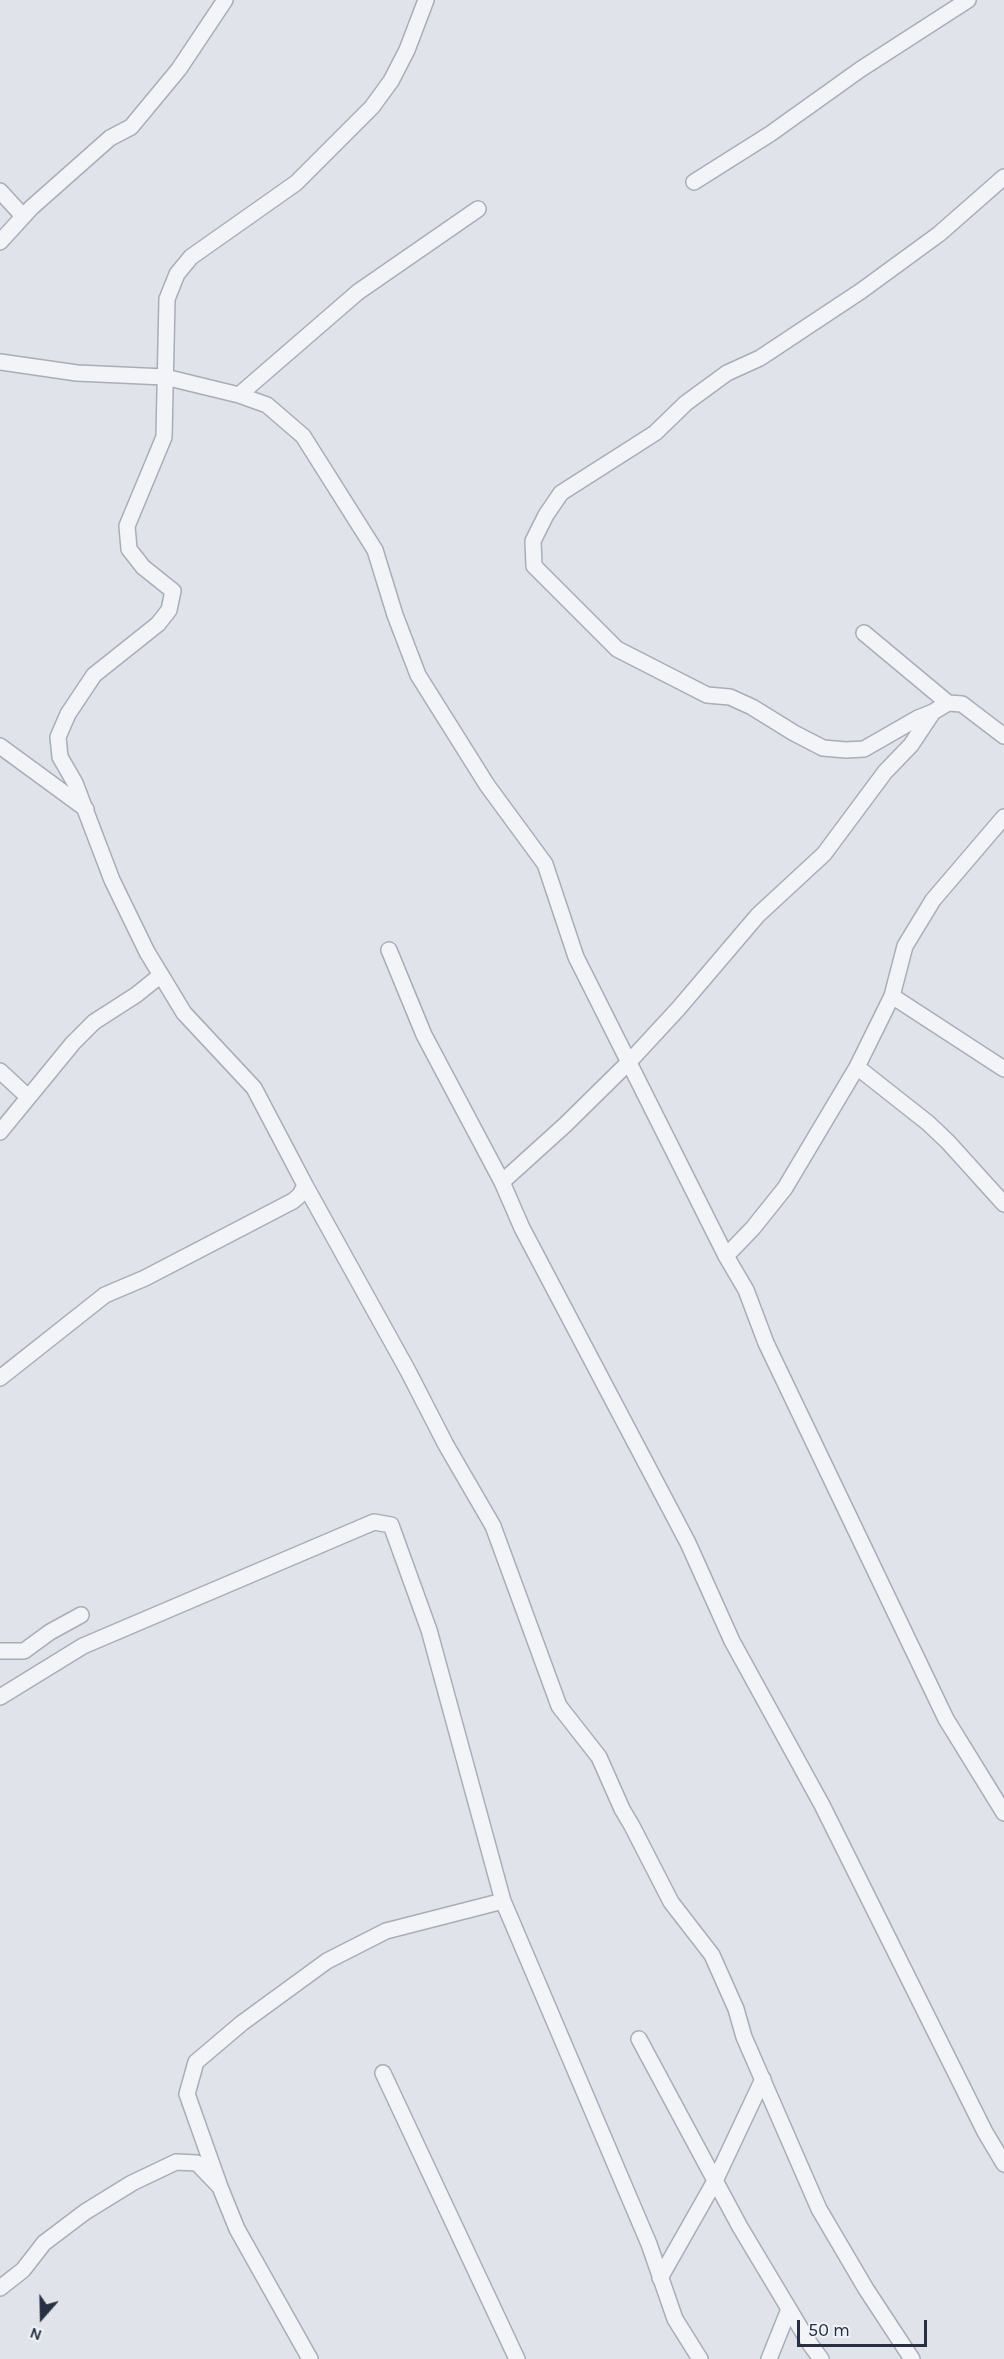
<!DOCTYPE html>
<html>
<head>
<meta charset="utf-8">
<style>
  body { margin:0 }
  #map { position:relative; width:1004px; height:2359px; overflow:hidden; background:#e0e3ea; font-family:Karla,sans-serif }
  canvas { display:block }
  .north { position:absolute; left:12px; top:2287px; width:60px; height:60px; -webkit-text-stroke:4px #eff2f7; paint-order:stroke; rotate:200deg; font-size:16px; font-weight:700; line-height:24px; text-align:center; color:#272f42 }
  .north::after { content:''; display:block; margin:auto; width:21px; height:27px; background:#272f42; clip-path:polygon(50% 0,100% 100%,50% 72%,0 100%) }
  .scale { position:absolute; left:797px; top:2320px; width:130px; height:27px; box-sizing:border-box; border:3px solid #272f42; border-top:0; padding-left:8px; font-size:18px; line-height:21px; white-space:nowrap; color:#272f42; -webkit-text-stroke:4px #eff2f7; paint-order:stroke }
</style>
</head>
<body>
<div id="map">
<canvas width="1004" height="2359"></canvas>
<div class="north">N</div>
<div class="scale">50 m</div>
</div>
<script>
const context = document.querySelector('canvas').getContext('2d');
context.lineJoin = 'round';
const poly = rows => new Path2D(rows.map(r => 'M' + r).join(''));
function stroke(path, color, width, dash) { context.strokeStyle = color; context.lineWidth = width; context.lineCap = dash ? 'butt' : 'round'; context.setLineDash(dash || []); context.stroke(path); }
const street = poly([
  [694,182,770,134,861,69,968,0],
  [0,191,23,216],
  [0,242,31,208,110,138,131,127,179,69,225,0],
  [0,362,77,373,165,377,239,395,267,405,303,436,375,550,395,615,418,675,487,785,545,864,576,957,726,1256,746,1290,766,1343,946,1719,1004,1813],
  [239,395,358,292,478,209],
  [864,633,948,703],
  [933,712,918,718,864,749,846,750,823,748,794,733,752,707,730,697,707,695,617,649,534,566,533,541,546,515,561,493,655,433,686,403,727,373,760,358,861,291,939,234,1004,177],
  [0,746,86,809],
  [389,950,424,1035,502,1182,522,1228,688,1543,732,1641,822,1805,985,2132,1004,2164],
  [892,996,1004,1069],
  [857,1067,928,1123,948,1142,1004,1204],
  [0,1071,28,1097],
  [0,1132,73,1043,94,1022,136,995,161,975],
  [502,1182,565,1125,629,1062,678,1009,758,915,824,854,885,772,911,745,933,712,948,703,962,704,1004,736],
  [305,1185,408,1371,446,1445,493,1526,559,1706,599,1757,622,1809,632,1826,671,1902,712,1955,736,2009,744,2037,819,2209,866,2289,912,2359],
  [726,1256,753,1228,785,1188,857,1067,892,996,905,946,933,900,1004,817],
  [0,1378,105,1295,145,1278,293,1201,300,1195,305,1185,254,1088,184,1013,147,952,112,880,75,783,60,757,58,737,68,714,94,675,158,624,169,610,173,591,143,567,129,549,127,526,164,437,167,299,177,274,191,257,296,183,372,107,391,81,407,50,426,0],
  [0,1651,24,1651,50,1632,81,1615],
  [0,1697,83,1646,374,1522,391,1525,429,1630,503,1901,649,2244,675,2319,700,2359],
  [639,2039,740,2227,810,2344,821,2359],
  [383,2073,517,2359],
  [220,2187,187,2094,196,2062,242,2023,327,1961,386,1931,503,1901],
  [660,2278,715,2181,763,2079],
  [0,2288,23,2270,44,2243,85,2212,132,2183,176,2162,197,2163,220,2187,237,2229,310,2359],
  [769,2359,789,2309]
]);
stroke(street, '#a8adb8', 18);
stroke(street, '#f3f4f8', 15);
</script>
</body>
</html>
